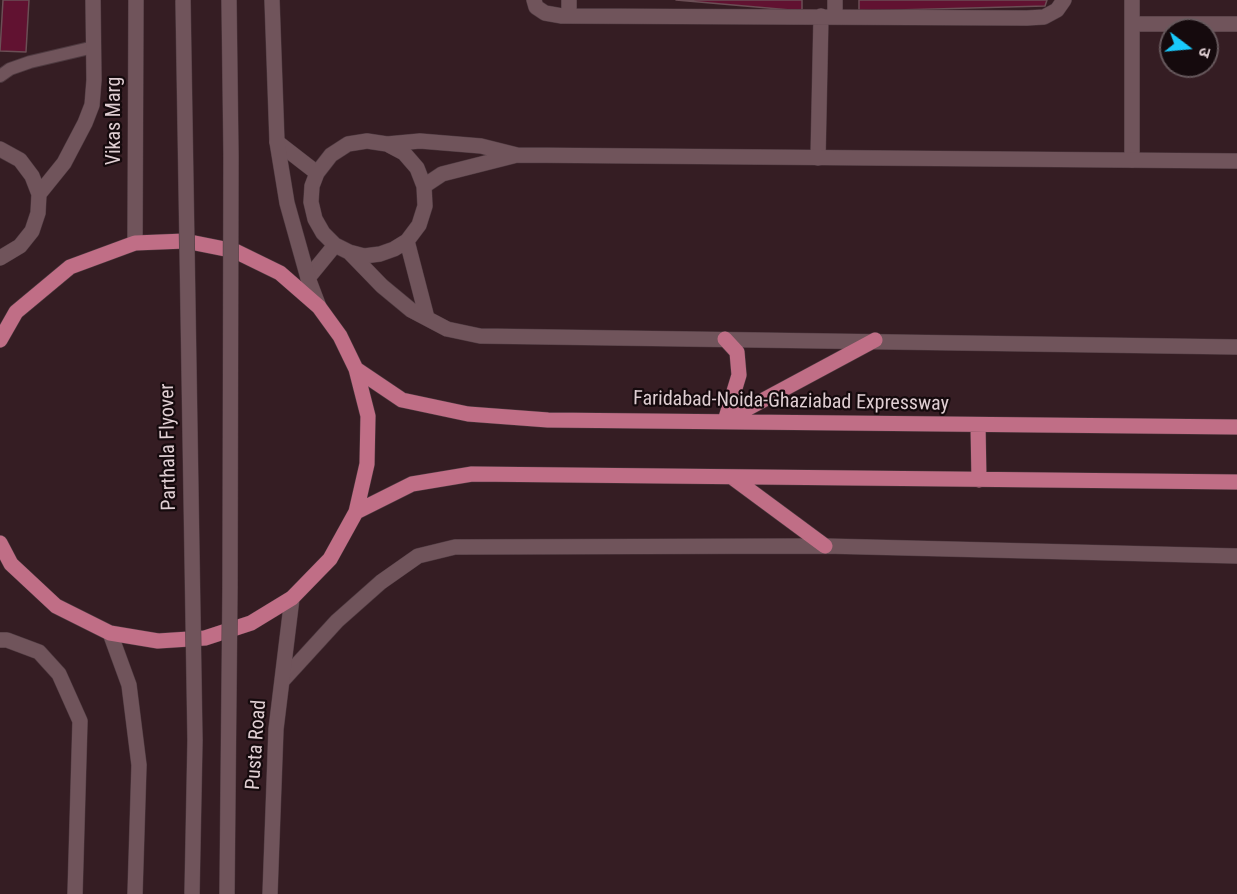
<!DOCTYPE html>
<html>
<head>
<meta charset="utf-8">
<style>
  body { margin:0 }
  #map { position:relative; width:1237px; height:894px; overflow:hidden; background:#351d23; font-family:"Roboto Condensed","Noto Sans Devanagari",sans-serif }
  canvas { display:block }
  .north { position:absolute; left:1159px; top:18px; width:60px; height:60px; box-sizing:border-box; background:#150a0d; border:2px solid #66585c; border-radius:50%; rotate:106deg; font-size:16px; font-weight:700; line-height:24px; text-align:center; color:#dfced2 }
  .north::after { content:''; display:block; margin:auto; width:21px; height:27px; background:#19cafc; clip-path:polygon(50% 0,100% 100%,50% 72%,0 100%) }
</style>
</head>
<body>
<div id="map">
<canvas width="1237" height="894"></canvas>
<div class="north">उ</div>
</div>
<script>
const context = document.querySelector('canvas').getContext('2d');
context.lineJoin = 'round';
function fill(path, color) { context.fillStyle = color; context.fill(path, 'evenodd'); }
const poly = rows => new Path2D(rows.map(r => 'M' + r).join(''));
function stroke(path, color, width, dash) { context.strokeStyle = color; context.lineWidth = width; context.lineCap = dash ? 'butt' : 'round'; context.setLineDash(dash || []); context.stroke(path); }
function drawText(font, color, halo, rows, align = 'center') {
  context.font = font + ' "Roboto Condensed",sans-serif'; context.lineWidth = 4.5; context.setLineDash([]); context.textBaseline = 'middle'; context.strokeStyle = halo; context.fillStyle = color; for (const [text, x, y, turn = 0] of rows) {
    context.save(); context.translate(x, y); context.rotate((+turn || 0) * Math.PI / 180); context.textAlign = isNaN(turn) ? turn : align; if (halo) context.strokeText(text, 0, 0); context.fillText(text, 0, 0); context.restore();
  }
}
const building = poly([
  [3,0,29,0,26,52,0,51,3,0],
  [676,0,802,0,802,11,676,0],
  [859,0,1047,0,1045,6,859,11,859,0]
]);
const service = poly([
  [0,76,10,69,30,62,94,47]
]);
const minor = poly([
  [534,0,536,7,545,13,562,16,1027,18,1044,17,1057,10,1064,0],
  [569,0,569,15],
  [835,16,835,0],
  [1132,24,1237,24],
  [818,158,821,16],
  [1132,160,1132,0]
]);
const tertiary = poly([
  [277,142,317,173],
  [387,144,404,153,417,168,424,186,425,206,419,225,407,241,394,249,380,254,364,256,349,252,335,245,323,233,315,219,311,202,312,186,317,173,331,155,348,144,367,141,387,144,420,141,481,146,517,155,1237,161],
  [0,149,20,160,32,176,39,194,38,213,32,231,20,246,0,258],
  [424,186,442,174,517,155],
  [39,194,64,163,85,123,92,105,94,80,93,0],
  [407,241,427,318],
  [349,252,382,286,411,310,447,329,480,336,1237,347],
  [308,278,335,245],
  [0,640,7,640,39,652,59,674,80,721,75,894],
  [283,680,337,621,381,582,418,556,455,547,825,546,1237,556]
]);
const secondary = poly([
  [272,0,277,142,287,203,308,278,319,307],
  [135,243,136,0],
  [110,633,129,685,139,765,135,894],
  [270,894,276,729,292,598]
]);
const primary = poly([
  [0,340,16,312,70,267,135,243,185,241,235,251,280,273,319,307,340,336,356,369,368,416,367,464,356,512,330,559,292,598,251,623,205,638,158,641,110,633,56,606,11,564,0,543],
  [356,369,402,400,468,414,548,420,1237,427],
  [728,419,875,340],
  [725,421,739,375,737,352,725,339],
  [978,425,979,480],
  [733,478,825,546],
  [356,512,412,484,472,474,1237,482]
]);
const secondaryBridge = poly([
  [183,0,195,740,192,894],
  [227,894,230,588,231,155,229,0]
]);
const streetNames = [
  ["Vikas Marg",115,121,-90],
  ["Faridabad-Noida-Ghaziabad Expressway",791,402,1],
  ["Parthala Flyover",169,447,-91],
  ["Pusta Road",257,745,-86]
];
fill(building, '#611231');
stroke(building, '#6b4e55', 1.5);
stroke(service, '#4e3a40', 14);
stroke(minor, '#4e3a40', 16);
stroke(tertiary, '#4e3a40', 16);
stroke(secondary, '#4e3a40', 16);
stroke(primary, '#4e3a40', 16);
stroke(service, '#70545b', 12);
stroke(minor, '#70545b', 15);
stroke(tertiary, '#70545b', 15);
stroke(secondary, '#70545b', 15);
stroke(primary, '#c06e86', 15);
stroke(secondaryBridge, '#4e3a40', 16, []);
stroke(secondaryBridge, '#70545b', 15);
drawText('20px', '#dfced2', '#150a0d', streetNames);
</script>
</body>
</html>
